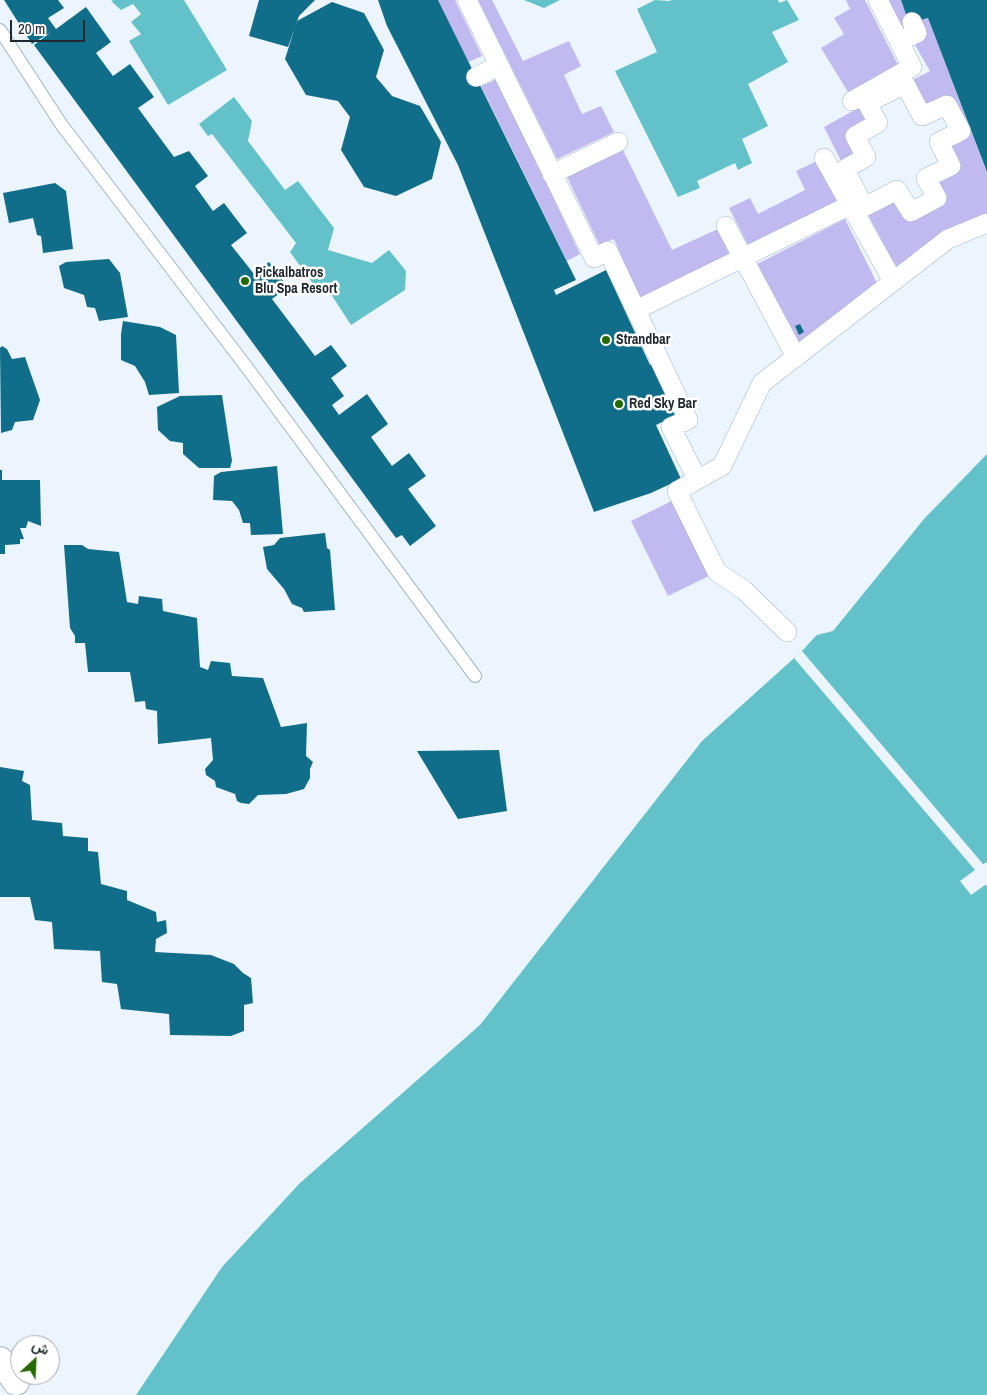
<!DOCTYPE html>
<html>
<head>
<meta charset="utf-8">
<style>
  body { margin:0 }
  #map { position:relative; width:987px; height:1395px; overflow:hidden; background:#ecf5fd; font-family:"Archivo Narrow",Vazirmatn,sans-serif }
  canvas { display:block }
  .north { position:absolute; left:10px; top:1335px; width:50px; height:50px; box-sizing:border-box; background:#fff; border:1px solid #a6a9ac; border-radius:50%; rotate:25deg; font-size:14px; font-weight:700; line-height:20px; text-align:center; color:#202830 }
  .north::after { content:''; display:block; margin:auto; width:18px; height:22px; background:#246800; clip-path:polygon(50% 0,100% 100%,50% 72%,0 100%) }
  .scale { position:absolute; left:10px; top:20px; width:75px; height:22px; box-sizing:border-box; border:2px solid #202830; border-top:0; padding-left:6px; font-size:15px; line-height:18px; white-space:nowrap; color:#202830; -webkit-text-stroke:4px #fff; paint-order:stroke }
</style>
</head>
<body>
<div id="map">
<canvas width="987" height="1395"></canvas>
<div class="north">ش</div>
<div class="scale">20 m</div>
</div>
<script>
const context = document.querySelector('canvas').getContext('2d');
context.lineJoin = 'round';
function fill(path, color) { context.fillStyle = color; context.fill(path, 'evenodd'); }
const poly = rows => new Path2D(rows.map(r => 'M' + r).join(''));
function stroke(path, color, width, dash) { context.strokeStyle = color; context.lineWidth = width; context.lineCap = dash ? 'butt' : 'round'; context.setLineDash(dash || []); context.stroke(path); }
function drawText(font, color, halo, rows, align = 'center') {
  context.font = font + ' "Archivo Narrow",sans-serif'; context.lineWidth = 5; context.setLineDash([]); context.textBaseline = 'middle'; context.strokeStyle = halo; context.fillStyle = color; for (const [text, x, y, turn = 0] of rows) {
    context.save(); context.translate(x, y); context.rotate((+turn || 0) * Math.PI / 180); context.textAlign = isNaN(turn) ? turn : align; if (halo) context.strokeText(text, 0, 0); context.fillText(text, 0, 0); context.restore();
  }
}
const green = poly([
  [438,0,455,0,482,56,468,62],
  [478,0,492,0,523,61,569,41,581,66,564,75,582,114,601,106,614,132,557,159],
  [846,0,865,0,898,65,848,92,821,48,844,34,834,18,850,9],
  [886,0,901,0,909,23,899,26],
  [928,18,987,173,987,214,949,229,897,269,864,207,897,190,911,212,937,198,926,178,951,166,939,142,961,131,947,106,922,116,905,84,930,71,915,45,924,40,916,20],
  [497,79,580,254,567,261,481,86],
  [867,103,878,123,855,136,866,157,845,169,824,127],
  [623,150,672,250,718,229,729,254,640,299,614,239,599,244,567,177],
  [817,161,837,201,748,245,729,208,750,198,758,214,805,190,796,171],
  [845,219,878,285,798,343,757,264],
  [676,499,713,574,668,596,631,521]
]);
const water = poly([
  [114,0,184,0,227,70,168,105,129,41,141,34,131,22,141,14,133,4,121,10,111,1],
  [524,0,560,0,544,8],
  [655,0,669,1,672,0,778,0,779,3,787,0,799,20,772,32,788,62,748,84,768,126,742,139,752,163,738,170,735,163,697,181,700,188,678,197,615,71,657,52,637,9],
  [234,97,252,121,248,141,285,190,298,181,334,228,328,250,372,263,389,250,406,271,405,290,351,325,323,282,317,289,290,252,296,243,212,134,208,136,199,124],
  [987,454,987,1395,136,1395,222,1267,300,1183,480,1025,702,741,802,651,813,639,817,635,833,631,924,519]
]);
const pier = poly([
  [802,651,983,864,987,862,987,886,985,885,971,895,960,881,975,870,794,658]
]);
const building = poly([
  [4,0,58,0,64,8,48,18,56,29,86,7,111,42,96,53,113,76,130,64,154,97,138,108,174,157,189,151,208,176,195,186,213,211,224,203,247,233,231,245,254,274,269,262,288,287,272,299,315,356,331,345,347,366,331,378,344,396,332,405,339,415,367,394,388,424,371,437,392,466,409,453,426,476,408,489,436,526,410,546,402,535,396,538,34,45,51,32,32,44],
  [259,0,315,0,299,16,288,47,249,36],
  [378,0,438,0,576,280,554,290,556,295,606,270,650,365,654,363,677,415,656,425,681,479,651,493,594,512,458,165,387,26],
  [901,0,987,0,987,172,928,18,909,23],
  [332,2,364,13,384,50,376,77,392,96,420,106,441,142,432,179,396,196,364,187,341,150,350,117,338,101,306,95,285,59,297,21],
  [55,183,66,191,73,249,43,253,41,236,37,235,33,218,9,223,3,193],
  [109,259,120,273,128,317,99,321,95,308,87,307,84,295,64,288,59,266,66,262],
  [123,321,160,327,176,335,179,393,149,395,145,382,135,366,121,360,121,334],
  [800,324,804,332,799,335,795,326],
  [2,346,7,349,12,359,25,357,40,400,33,420,15,422,12,430,1,433,0,348],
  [222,395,232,461,230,468,199,468,183,454,183,443,170,441,158,430,157,407,180,396],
  [277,466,283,534,251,535,250,523,243,523,239,510,232,501,213,500,214,476,221,472],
  [0,470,2,470,2,480,40,480,41,526,28,521,26,528,20,528,24,539,20,539,20,544,5,545,5,554,0,554],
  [325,533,327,548,330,550,335,610,304,612,302,608,292,604,284,589,267,569,263,547,274,545,280,538],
  [64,545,82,545,88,549,119,552,127,602,138,604,139,596,162,599,163,611,197,618,200,667,208,670,211,661,230,663,232,676,263,678,281,727,307,723,306,756,313,762,310,769,310,778,304,789,286,794,258,795,249,804,241,803,237,801,235,794,216,787,215,781,206,775,205,769,213,760,211,738,158,744,157,711,146,709,145,701,135,702,130,672,88,672,85,643,75,643,75,636,70,628],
  [499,750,507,811,458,819,417,751],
  [0,767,24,771,22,781,30,785,32,820,62,823,63,836,88,838,88,851,98,852,101,884,127,891,127,900,156,912,157,922,166,920,167,933,156,939,155,952,211,955,234,964,243,973,251,978,253,1003,244,1005,244,1031,231,1036,170,1035,169,1014,121,1009,117,984,102,982,100,951,54,949,52,922,35,920,30,897,0,897]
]);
const service = poly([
  [0,30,61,124,245,365,475,676]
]);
const pedestrian = poly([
  [467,0,594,258,608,251,688,420,671,427,697,479],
  [899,41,917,33,912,22],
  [476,77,499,65],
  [905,84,922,116,947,105,961,131,939,142,951,166,926,178,937,198,911,212,897,190,864,207,845,169,866,157,855,136,878,123,867,103,905,84],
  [852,101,912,67,878,0],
  [824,158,893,281],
  [552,174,618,142],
  [726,226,796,357],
  [636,310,850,205],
  [787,632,744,590,717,572,677,491,722,466,762,383,948,239,987,223]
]);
const minor = poly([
  [0,1360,16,1382]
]);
const markers = [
  [245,281,5,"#246800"],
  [606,340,5,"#246800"],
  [619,404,5,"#246800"]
];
const poiNames = [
  ["Pickalbatros",255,273],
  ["Blu Spa Resort",255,289],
  ["Strandbar",616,340],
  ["Red Sky Bar",629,404]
];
fill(green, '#c1baf1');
fill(water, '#63c1ca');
fill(pier, '#ecf5fd');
fill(building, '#116e8a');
stroke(service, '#a0b5c9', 14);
stroke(pedestrian, '#a0b5c9', 20);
stroke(minor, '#a0b5c9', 28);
stroke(service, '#fff', 12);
stroke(pedestrian, '#fff', 19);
stroke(minor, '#fff', 26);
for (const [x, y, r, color] of markers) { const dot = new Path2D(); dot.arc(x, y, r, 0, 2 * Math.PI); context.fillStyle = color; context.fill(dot); stroke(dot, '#fff', 2); }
drawText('bold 14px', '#202830', '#fff', poiNames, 'left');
</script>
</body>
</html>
